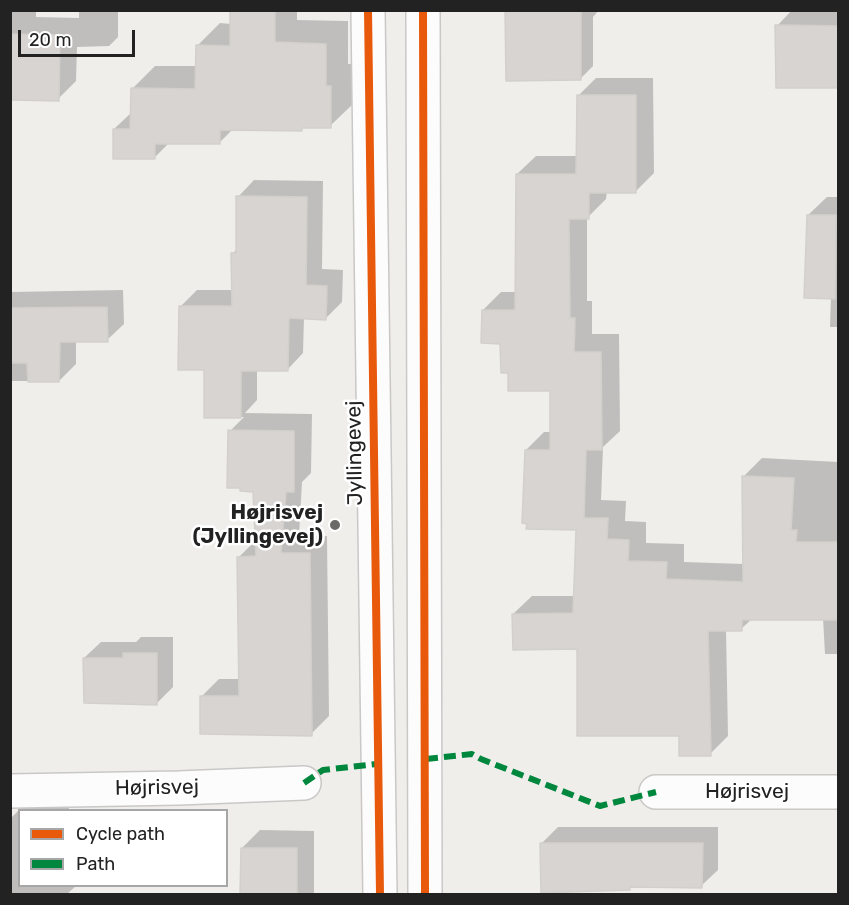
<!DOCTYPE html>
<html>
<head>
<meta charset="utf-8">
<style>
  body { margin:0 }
  #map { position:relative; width:849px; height:905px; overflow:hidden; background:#f0eeeb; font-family:Rubik,sans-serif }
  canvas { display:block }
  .frame { position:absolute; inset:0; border:12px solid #222; pointer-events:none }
  .legend { position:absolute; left:18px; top:809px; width:210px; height:78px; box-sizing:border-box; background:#fff; border:2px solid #a7a7a7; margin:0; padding:8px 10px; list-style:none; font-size:18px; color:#222 }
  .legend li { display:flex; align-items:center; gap:12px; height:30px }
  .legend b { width:30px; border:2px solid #a7a7a7 }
  .scale { position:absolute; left:18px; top:30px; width:117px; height:27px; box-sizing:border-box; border:3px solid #222; border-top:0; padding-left:8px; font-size:18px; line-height:21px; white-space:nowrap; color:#222; -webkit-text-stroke:4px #fff; paint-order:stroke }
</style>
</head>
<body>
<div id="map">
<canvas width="849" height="905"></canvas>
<div class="frame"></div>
<ul class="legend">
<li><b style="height:8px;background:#e8590c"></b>Cycle path</li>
<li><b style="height:8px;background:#00873e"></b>Path</li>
</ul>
<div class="scale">20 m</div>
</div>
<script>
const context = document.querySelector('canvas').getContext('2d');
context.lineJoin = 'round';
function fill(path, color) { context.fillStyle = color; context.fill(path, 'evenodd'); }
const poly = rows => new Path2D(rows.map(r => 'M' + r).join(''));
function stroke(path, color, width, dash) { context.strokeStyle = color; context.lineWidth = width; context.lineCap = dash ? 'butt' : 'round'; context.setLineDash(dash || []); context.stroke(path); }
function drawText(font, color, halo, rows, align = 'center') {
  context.font = font + ' Rubik,sans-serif'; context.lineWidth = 5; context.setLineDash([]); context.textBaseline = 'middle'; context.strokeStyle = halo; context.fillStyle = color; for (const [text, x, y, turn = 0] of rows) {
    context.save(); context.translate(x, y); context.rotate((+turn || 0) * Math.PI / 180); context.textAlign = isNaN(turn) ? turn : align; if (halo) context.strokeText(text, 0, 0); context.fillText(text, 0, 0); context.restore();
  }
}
const shadow = poly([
  [10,10,36,10,36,17,79,18,79,10,118,10,118,37,109,46,77,47,76,81,58,99,10,99],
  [231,10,297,10,297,20,348,21,348,64,353,64,353,104,330,126,304,126,301,130,233,129,219,143,169,143,154,158,114,129,132,112,132,89,155,66,197,66,197,46,220,23,231,24],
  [507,10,599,10,593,17,593,66,580,79],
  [792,10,838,10,838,86,777,86,777,26],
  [596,78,653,78,654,173,636,191,607,191,606,199,587,218,587,301,592,301,592,334,619,334,620,431,603,447,601,500,626,501,625,521,646,522,646,543,684,544,684,562,744,564,744,476,762,458,838,462,838,654,825,654,823,618,753,618,741,629,726,629,728,736,710,754,680,734,578,648,513,614,532,596,575,596,577,529,526,450,544,432,552,432,552,390,509,371,502,342,483,310,501,292,516,292,517,174,536,156,578,156,578,96],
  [254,180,323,181,322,269,343,270,342,302,326,318,304,317,303,353,287,370,257,369,257,400,245,413,312,414,311,473,302,482,299,536,327,536,329,716,311,734,201,697,219,679,240,679,238,558,257,539,255,490,230,431,244,417,206,417,206,369,181,306,197,290,233,290,232,254,237,249,238,197],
  [827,197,838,197,838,327,830,327,831,297,808,215],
  [123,290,124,324,107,340,76,340,76,364,59,381,10,381,10,292],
  [141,637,173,637,173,687,156,704,84,658,101,642,136,642],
  [29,800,69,801,69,810,20,810,20,886,76,886,67,894,10,894,11,818],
  [558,827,718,827,718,870,701,886,633,885,630,888,542,843],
  [260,830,314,831,314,894,242,894,242,848]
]);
const building = poly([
  [230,10,275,10,275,42,326,44,326,86,331,86,331,128,302,128,302,131,220,130,220,144,155,144,155,159,113,159,113,129,130,129,131,88,195,89,196,45,230,46,230,10],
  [505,10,581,10,581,80,506,81,505,10],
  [775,25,838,26,838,88,776,88,775,25],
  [10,34,60,35,59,101,10,100,10,34],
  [577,95,636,95,636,193,589,193,589,219,569,219,570,318,575,318,574,352,601,352,602,450,586,450,584,518,608,518,607,539,629,540,628,561,667,562,666,579,743,582,742,476,794,478,791,530,797,530,796,542,838,542,838,620,742,620,742,631,708,631,711,756,679,756,679,736,577,736,577,649,513,650,512,614,573,613,576,530,526,529,527,524,522,523,525,450,550,450,550,391,508,391,508,373,501,373,500,344,481,343,482,310,515,310,516,174,576,174,577,95],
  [236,196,307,197,306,285,327,286,326,320,289,318,288,371,241,371,241,418,204,418,204,370,178,370,179,306,232,306,231,253,236,253,236,196],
  [807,215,836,215,835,299,804,298,807,215],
  [107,307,108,342,60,342,59,382,28,382,27,363,10,363,10,308,107,307],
  [228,430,294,431,294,492,286,492,281,553,310,553,312,736,200,734,200,696,239,696,237,557,256,556,253,492,240,491,240,488,227,488,228,430],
  [123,653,157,653,157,705,84,703,83,658,123,658,123,653],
  [540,843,703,843,702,888,630,887,630,890,541,893,540,843],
  [241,848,297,848,297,894,240,894,241,848]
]);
const minor = poly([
  [10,791,179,788,304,783],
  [656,792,838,792]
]);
const tertiary = poly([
  [368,10,380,894],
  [423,10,425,894]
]);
const quiet = poly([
  [426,759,472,754,481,759,600,806,656,792],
  [304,783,323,770,377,764]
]);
const cycleway = poly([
  [368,10,380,894],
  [423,10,425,894]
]);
const markers = [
  [335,525,6,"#6a6968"]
];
const streetNames = [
  ["Jyllingevej",355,453,-91],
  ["Højrisvej",157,788,-1],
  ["Højrisvej",747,792]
];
const poiNames = [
  ["Højrisvej",323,513],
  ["(Jyllingevej)",323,537]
];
fill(shadow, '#0003');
fill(building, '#d7d4d2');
stroke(building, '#d3d0cc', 1.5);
stroke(minor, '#c9c8c7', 36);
stroke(tertiary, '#c9c8c7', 36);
stroke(minor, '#fdfcfc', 33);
stroke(tertiary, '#fdfcfc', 33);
stroke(quiet, '#00873e', 6, [12, 6]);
stroke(cycleway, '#e8590c', 8);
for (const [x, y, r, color] of markers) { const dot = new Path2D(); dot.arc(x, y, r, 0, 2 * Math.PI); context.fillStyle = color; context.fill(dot); stroke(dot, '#fff', 2); }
drawText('21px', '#222', '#fff', streetNames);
drawText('bold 21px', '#222', '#fff', poiNames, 'right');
</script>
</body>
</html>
